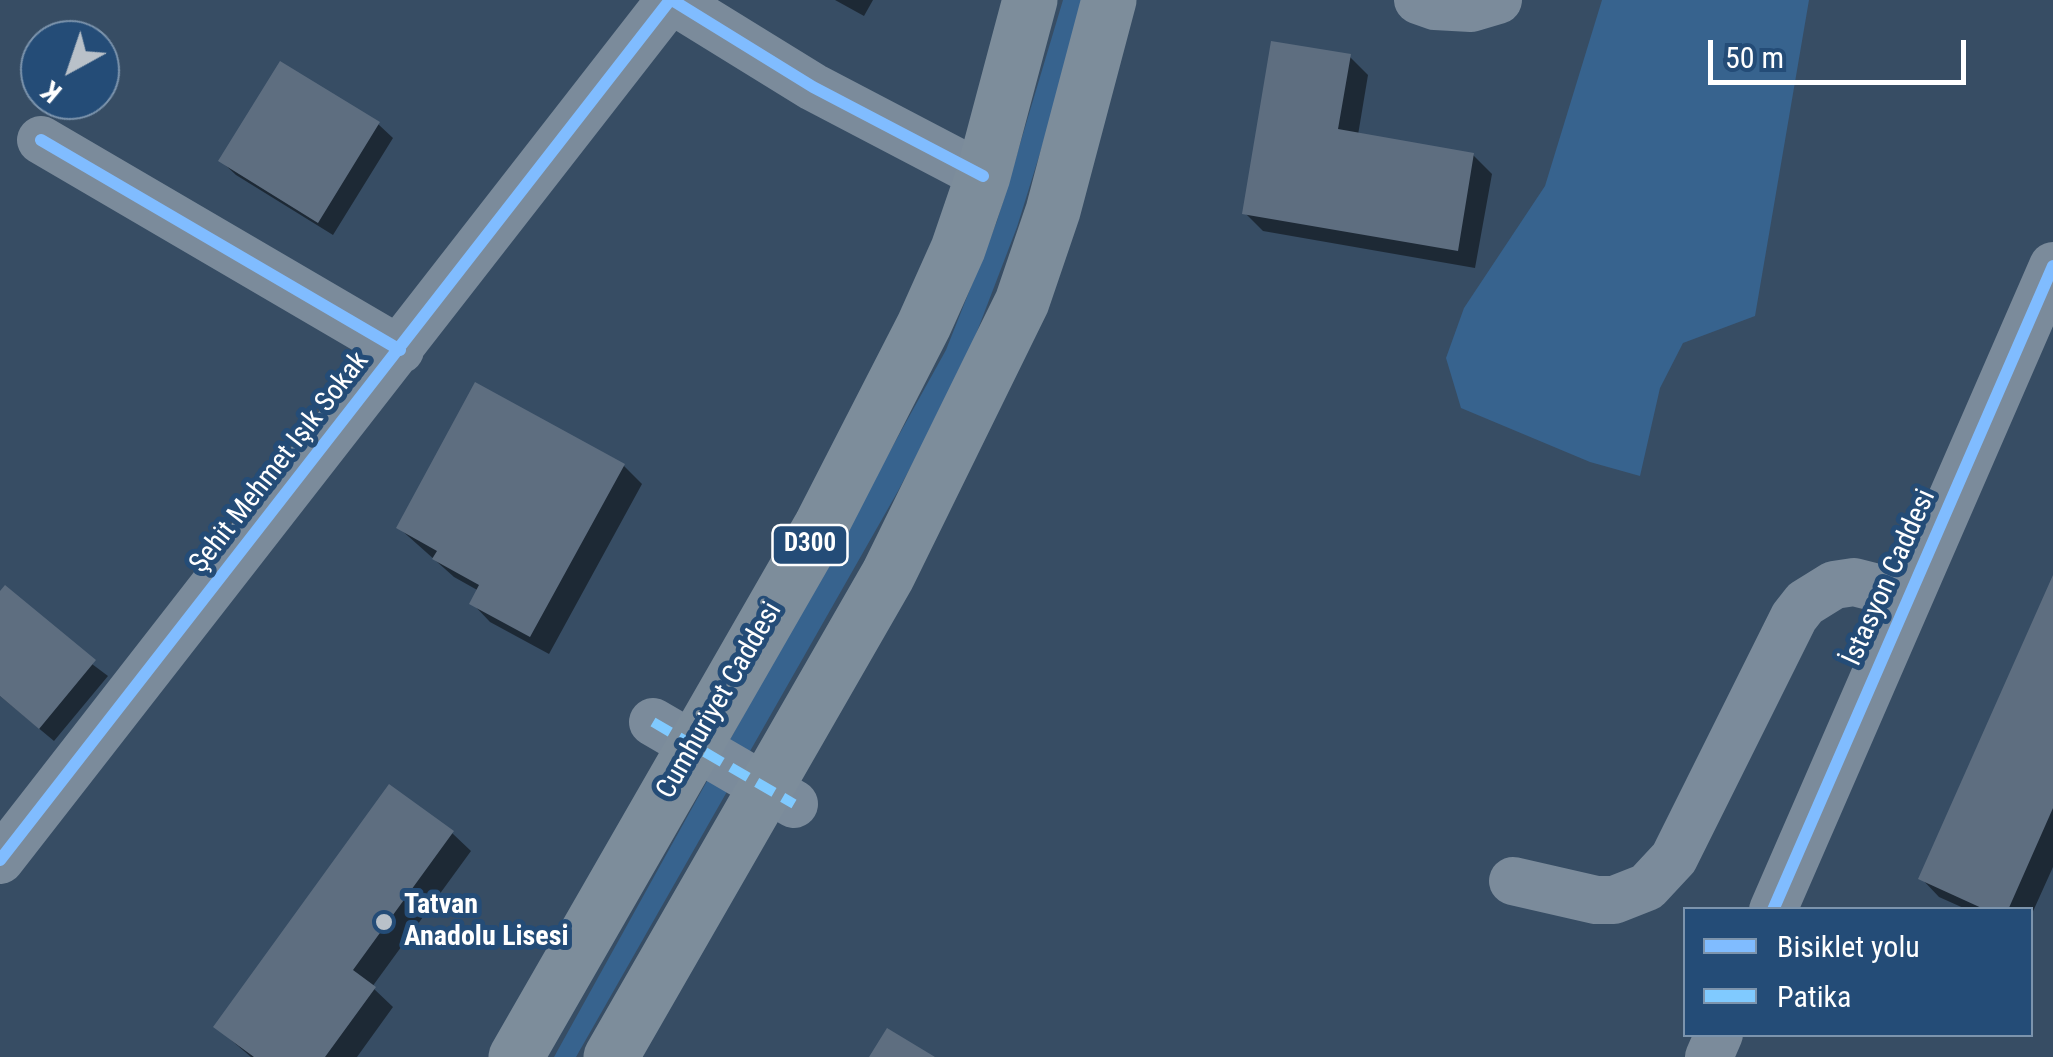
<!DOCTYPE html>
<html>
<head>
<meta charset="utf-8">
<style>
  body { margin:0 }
  #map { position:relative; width:2053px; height:1057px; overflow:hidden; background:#374d64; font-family:"Roboto Condensed",sans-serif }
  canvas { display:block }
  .legend { position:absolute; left:1683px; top:907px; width:350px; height:130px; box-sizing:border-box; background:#244c77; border:2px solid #7c94ad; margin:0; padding:12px 18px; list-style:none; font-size:30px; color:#fff }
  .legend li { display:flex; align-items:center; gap:20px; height:50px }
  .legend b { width:50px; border:2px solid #7c94ad }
  .north { position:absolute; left:20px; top:20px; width:100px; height:100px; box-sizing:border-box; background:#244c77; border:2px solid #7c94ad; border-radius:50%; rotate:220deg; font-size:28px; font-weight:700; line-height:40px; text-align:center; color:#fff }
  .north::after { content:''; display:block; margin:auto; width:35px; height:45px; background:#b9c1c9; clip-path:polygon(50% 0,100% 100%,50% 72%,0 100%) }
  .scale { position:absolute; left:1708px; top:40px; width:258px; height:45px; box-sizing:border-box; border:5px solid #fff; border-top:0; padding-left:12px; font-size:30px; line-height:35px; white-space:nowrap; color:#fff; -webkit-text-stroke:8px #244c77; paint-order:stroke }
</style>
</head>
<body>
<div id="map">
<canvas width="2053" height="1057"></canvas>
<ul class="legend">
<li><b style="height:12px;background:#80bcff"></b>Bisiklet yolu</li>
<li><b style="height:12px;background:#80caff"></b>Patika</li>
</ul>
<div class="north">K</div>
<div class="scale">50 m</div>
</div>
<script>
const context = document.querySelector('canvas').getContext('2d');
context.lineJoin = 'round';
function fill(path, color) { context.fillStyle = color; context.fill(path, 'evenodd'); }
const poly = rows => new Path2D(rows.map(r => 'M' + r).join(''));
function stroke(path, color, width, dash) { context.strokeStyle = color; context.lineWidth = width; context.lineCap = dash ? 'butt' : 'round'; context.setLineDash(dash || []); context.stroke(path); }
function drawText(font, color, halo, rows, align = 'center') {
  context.font = font + ' "Roboto Condensed",sans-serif'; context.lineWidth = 10; context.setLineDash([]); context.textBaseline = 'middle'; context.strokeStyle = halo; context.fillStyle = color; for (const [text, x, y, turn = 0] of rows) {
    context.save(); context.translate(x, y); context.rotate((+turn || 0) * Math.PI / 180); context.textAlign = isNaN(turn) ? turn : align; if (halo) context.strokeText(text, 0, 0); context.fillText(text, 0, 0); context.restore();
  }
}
const green = poly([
  [1063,0,1085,0,1073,47,1017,227,965,363,898,491,576,1057,554,1057,946,350,997,221],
  [1602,0,1809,0,1755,316,1683,343,1660,388,1640,476,1590,462,1461,408,1446,358,1464,308,1545,186]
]);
const shadow = poly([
  [835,0,873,0,864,16],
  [1350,57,1368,75,1358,135,1473,155,1492,174,1475,268,1263,231,1245,213],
  [378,124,393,138,333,235,236,175,221,161],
  [624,466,642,484,549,654,490,622,472,603,479,591,454,577,399,528],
  [2053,581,2053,867,2030,918,2030,910,1968,910,1939,897,1921,878],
  [0,595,108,676,54,741,0,696],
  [452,833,471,851,372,987,393,1007,357,1057,251,1057,216,1027]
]);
const building = poly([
  [1271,41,1351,54,1338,129,1474,153,1458,251,1242,214],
  [280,61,380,122,318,223,218,161],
  [475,382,625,464,530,637,469,604,479,585,432,559,437,551,396,528],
  [2053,575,2053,808,2008,910,1986,910,1918,879],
  [5,585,96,660,39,729,0,696,0,591],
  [389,784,454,831,353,970,376,987,325,1057,254,1057,213,1027],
  [887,1028,935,1057,869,1057]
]);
const minor = poly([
  [672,0,813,87,983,176],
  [1418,0,1435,6,1471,8,1498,0],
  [41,140,400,350],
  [653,722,794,804],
  [0,860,670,0],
  [1513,881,1596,900,1614,900,1647,887,1674,858,1794,617,1805,603,1834,585,1854,582,1909,596],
  [1773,910,2053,266],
  [1709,1057,1719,1034]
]);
const highway = poly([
  [516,1057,821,526,924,325,958,249,983,176,1030,0],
  [611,1057,888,575,1022,302,1053,211,1109,0]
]);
const quiet = poly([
  [653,722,794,804]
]);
const cycleway = poly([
  [672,0,813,87,983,176],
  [41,140,400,350],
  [0,860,670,0],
  [1773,910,2053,266]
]);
const markers = [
  [384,922,10,"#b9c1c9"]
];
const shields = [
  [810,545,75]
];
const shieldNames = [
  ["D300",810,545]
];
const streetNames = [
  ["Şehit Mehmet Işık Sokak",280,463,-52],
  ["İstasyon Caddesi",1890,578,-66],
  ["Cumhuriyet Caddesi",720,701,-60]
];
const poiNames = [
  ["Tatvan",404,906],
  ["Anadolu Lisesi",404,938]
];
fill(green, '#37638e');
fill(shadow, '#0007');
fill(building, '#5e6e80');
stroke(minor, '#7b8b9b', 48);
stroke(highway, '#7d8d9b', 55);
stroke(quiet, '#80caff', 10, [20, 10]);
stroke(cycleway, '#80bcff', 12);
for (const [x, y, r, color] of markers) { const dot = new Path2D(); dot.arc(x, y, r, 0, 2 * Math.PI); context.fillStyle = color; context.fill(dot); stroke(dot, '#244c77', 4); }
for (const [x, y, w] of shields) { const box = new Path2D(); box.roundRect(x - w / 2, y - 20, w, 40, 8); context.fillStyle = '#244c77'; context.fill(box); stroke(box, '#fff', 2.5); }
drawText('bold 25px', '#fff', null, shieldNames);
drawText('28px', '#fff', '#244c77', streetNames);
drawText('bold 28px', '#fff', '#244c77', poiNames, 'left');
</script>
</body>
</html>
